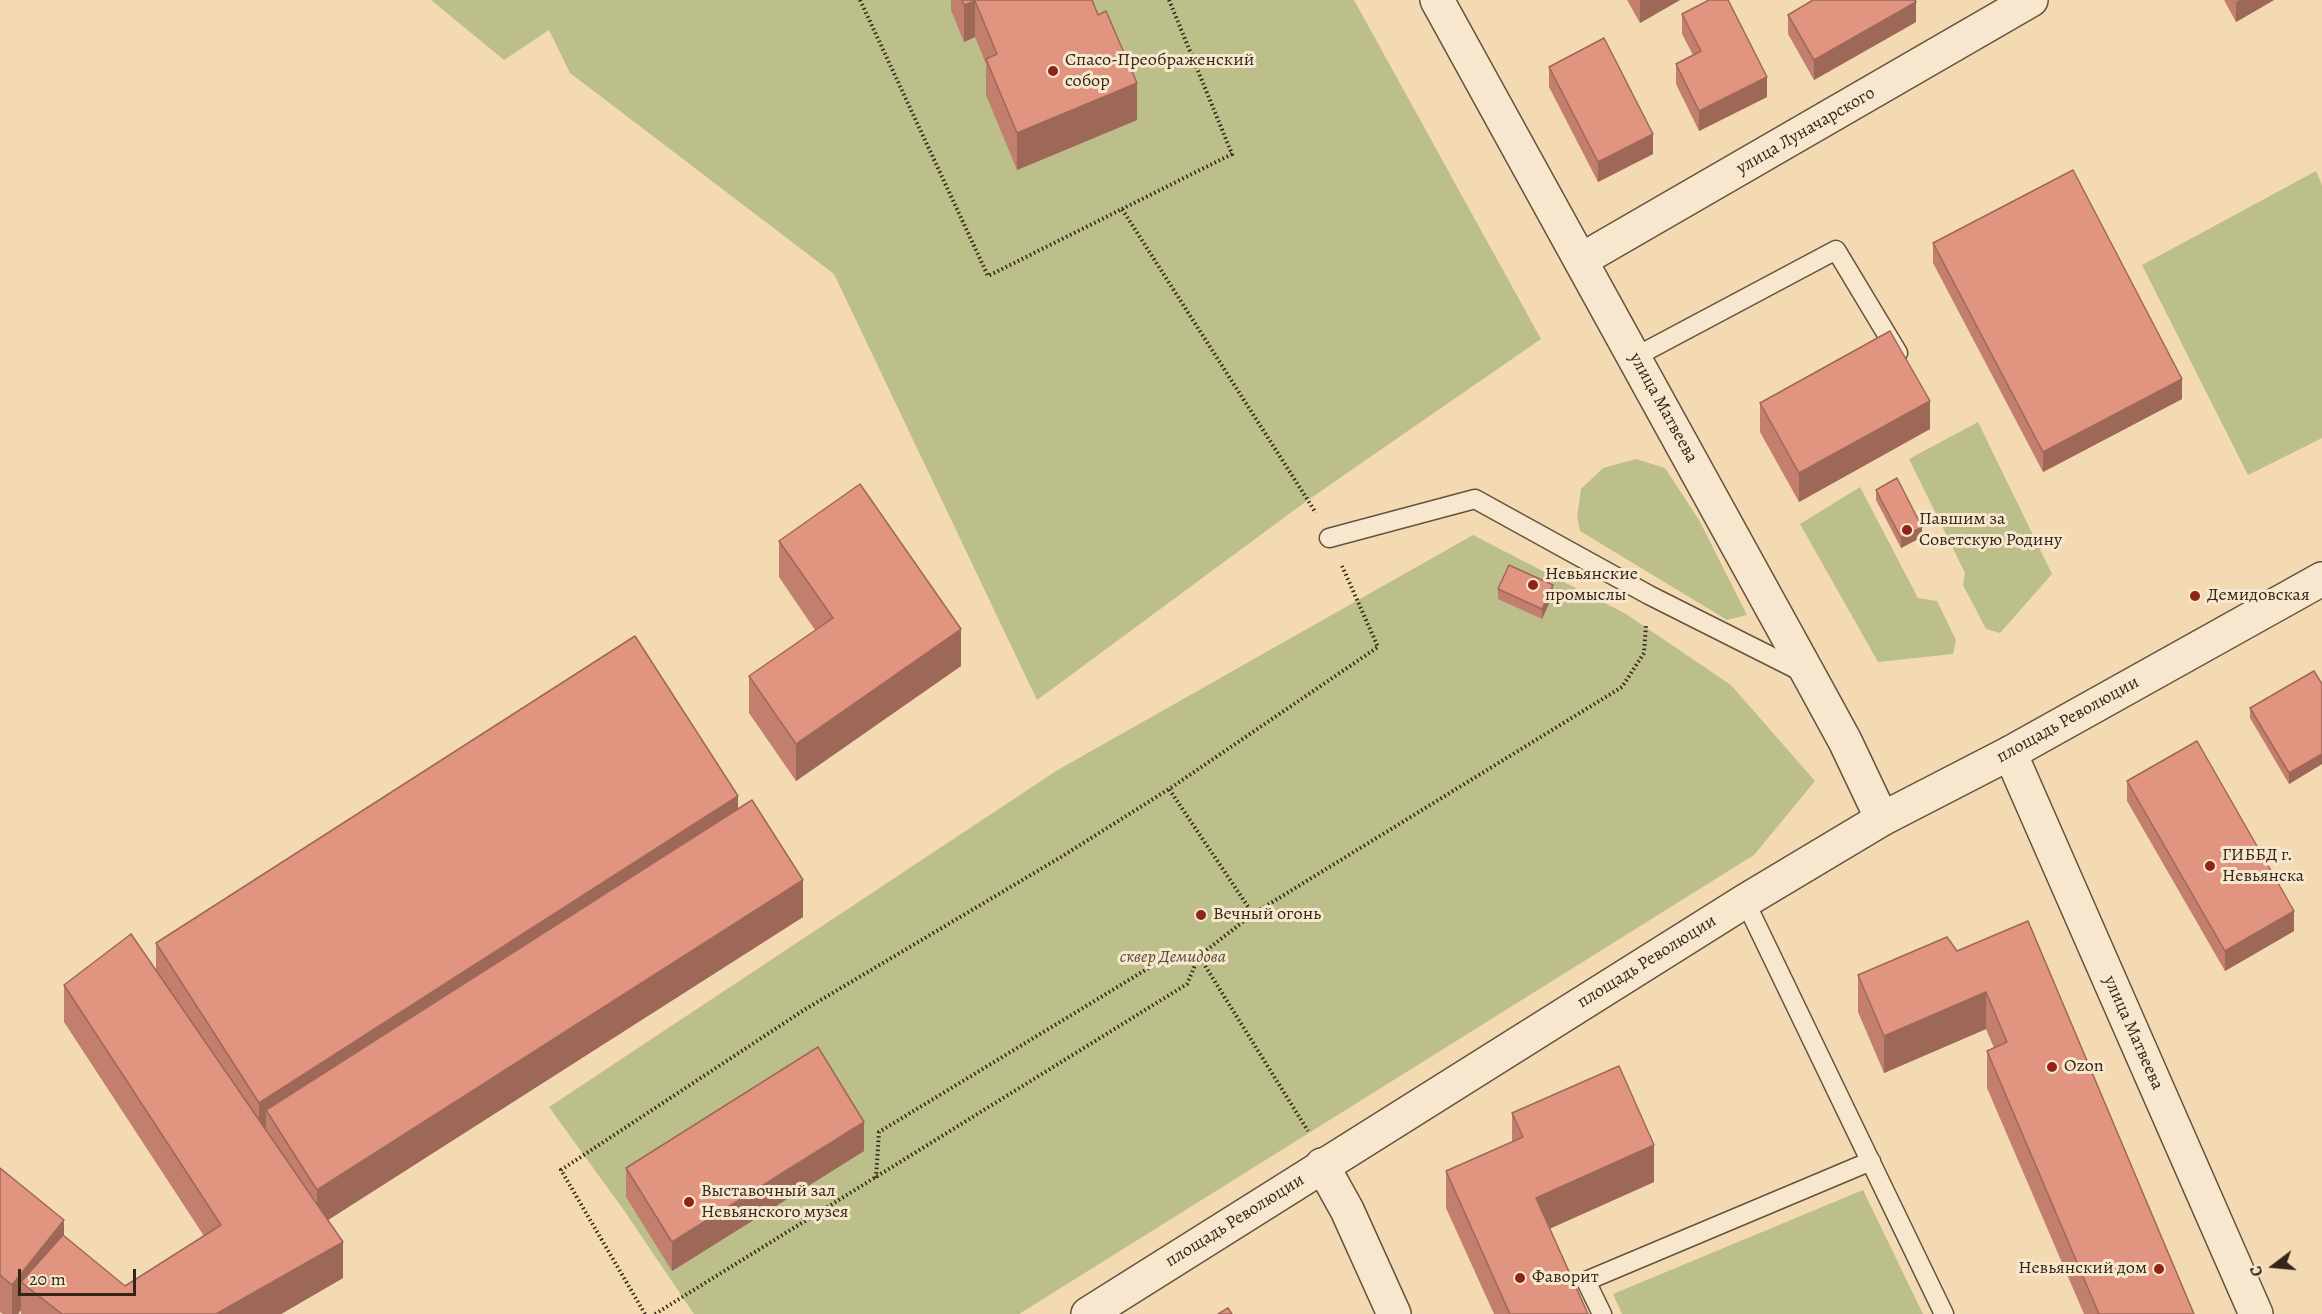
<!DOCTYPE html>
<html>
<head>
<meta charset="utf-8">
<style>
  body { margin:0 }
  #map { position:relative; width:2322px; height:1314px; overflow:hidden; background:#f3dab3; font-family:Alegreya,serif }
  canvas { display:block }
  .north { position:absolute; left:2244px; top:1236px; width:60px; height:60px; -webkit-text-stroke:4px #f7e7ce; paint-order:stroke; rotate:254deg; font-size:16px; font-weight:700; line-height:24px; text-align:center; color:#342516 }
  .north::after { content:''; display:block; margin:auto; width:21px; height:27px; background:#342516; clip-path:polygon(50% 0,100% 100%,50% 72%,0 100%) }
  .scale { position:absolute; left:18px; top:1269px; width:118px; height:27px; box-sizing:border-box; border:3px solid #342516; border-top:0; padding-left:8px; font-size:18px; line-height:21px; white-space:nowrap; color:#342516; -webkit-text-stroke:4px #f7e7ce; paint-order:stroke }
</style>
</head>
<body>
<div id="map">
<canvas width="2322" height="1314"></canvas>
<div class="north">С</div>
<div class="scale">20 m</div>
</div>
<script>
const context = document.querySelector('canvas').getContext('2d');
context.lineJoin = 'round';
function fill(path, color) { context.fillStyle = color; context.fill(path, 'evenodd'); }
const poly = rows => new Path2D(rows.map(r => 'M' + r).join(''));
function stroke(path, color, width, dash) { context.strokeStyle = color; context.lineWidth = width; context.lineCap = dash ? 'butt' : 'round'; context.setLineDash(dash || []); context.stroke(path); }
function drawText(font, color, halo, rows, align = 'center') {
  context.font = font + ' Alegreya,serif'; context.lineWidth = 6; context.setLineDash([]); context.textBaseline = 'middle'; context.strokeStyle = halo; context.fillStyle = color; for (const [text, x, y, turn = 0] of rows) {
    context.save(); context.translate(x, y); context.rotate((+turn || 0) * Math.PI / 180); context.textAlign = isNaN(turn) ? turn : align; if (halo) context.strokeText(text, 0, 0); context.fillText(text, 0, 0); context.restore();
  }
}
const green = poly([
  [431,0,1354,0,1541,339,1308,500,1037,700,834,274,570,73,549,30,504,60],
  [2316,171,2322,185,2322,438,2248,475,2142,265],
  [1978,422,2052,574,2000,633,1986,629,1963,585,1965,573,1909,459],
  [1636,459,1665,468,1699,520,1747,615,1727,620,1580,531,1577,517,1581,489,1603,468],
  [1860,487,1918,598,1937,601,1956,640,1953,654,1878,662,1800,524],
  [1473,535,1626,614,1731,685,1815,781,1754,855,1019,1314,694,1314,623,1209,549,1107,1056,771],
  [1863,1190,1923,1314,1622,1314,1613,1294]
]);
const path = poly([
  [860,0,988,276,1122,209,1316,513],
  [1122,209,1232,154,1169,0],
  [1253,914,1169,789,1378,647,1342,566],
  [876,1178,879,1132,1170,955,1199,956,1308,1131],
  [645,1314,561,1170,804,1010,1061,857,1169,789],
  [655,1314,1187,984,1199,956,1253,914,1622,687,1644,653,1646,626]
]);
const service = poly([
  [1635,357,1836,250,1898,353],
  [1329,538,1475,499,1649,595,1806,674],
  [1745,901,1944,1314],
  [1602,1314,1586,1281,1871,1161]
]);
const minor = poly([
  [1437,0,1810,677,1845,741,1882,819],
  [1581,260,2031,0],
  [2010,753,2256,1314],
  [1322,1165,1347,1210,1394,1314]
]);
const tertiary = poly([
  [1088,1314,1745,901,1882,819,2010,753,2322,579]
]);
const wall = poly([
  [951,0,1092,0,1137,120,1017,170,986,95,986,64,975,37,964,42,951,10],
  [1627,0,1680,0,1640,23],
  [2224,0,2274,0,2236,22],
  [1682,14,1767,97,1699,131,1676,84,1676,64,1693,55,1682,34],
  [1788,15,1916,22,1814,80,1788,34],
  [1549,67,1653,154,1598,182,1549,87],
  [1933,243,2182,399,2043,472,1933,263],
  [1760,403,1930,429,1799,502,1760,432],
  [1876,490,1922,537,1901,548,1876,500],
  [779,541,961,666,796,781,749,713,749,676,815,630,779,577],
  [1498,589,1553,595,1542,619,1498,599],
  [2322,684,2322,764,2289,784,2250,718,2250,708],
  [2127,781,2294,931,2225,971,2127,801],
  [738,809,803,917,328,1220,343,1278,281,1314,21,1314,21,1310,18,1314,3,1314,0,1312,0,1168,64,1236,125,1286,204,1236,64,1022,64,985,156,971,156,943],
  [2028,921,2194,1314,2084,1314,1987,1088,1987,1051,1994,1048,1986,1029,1884,1073,1858,1012,1858,975,1957,951],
  [1512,1113,1654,1182,1550,1228,1588,1314,1494,1314,1446,1208,1446,1171,1512,1142],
  [864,1151,672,1271,626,1197,626,1168]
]);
const shadedWall = poly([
  [1640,0,1680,0,1640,23],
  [2240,0,2274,0,2236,22,2236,2],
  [975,1,975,37,964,42,964,5],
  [1916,2,1916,22,1814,80,1814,60],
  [1767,77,1767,97,1699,131,1699,111],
  [1137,83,1137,120,1017,170,1017,133],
  [1653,134,1653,154,1598,182,1598,162],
  [2182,379,2182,399,2043,472,2043,452],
  [1930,401,1930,429,1799,502,1799,473],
  [1922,527,1922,537,1901,548,1901,538],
  [1553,585,1553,595,1542,619,1542,609],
  [961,629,961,666,796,781,796,744],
  [2322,754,2322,764,2289,784,2289,773],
  [738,796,738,833,266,1110,266,1135,259,1140,259,1103],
  [803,880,803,917,317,1227,317,1190],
  [2294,911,2294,931,2225,971,2225,951],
  [1986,992,1986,1029,1884,1073,1884,1036],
  [864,1122,864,1151,672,1271,672,1242],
  [1654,1145,1654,1182,1536,1235,1536,1198],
  [64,1220,64,1257,21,1282,21,1310,18,1314,12,1314,12,1285],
  [343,1242,343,1278,281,1314,216,1314]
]);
const building = poly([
  [962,0,1092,0,1098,15,1106,11,1137,83,1017,133,986,59,997,54,975,1,964,5,962,0],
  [1709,0,1728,0,1767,77,1699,111,1676,64,1701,51,1682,14,1709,0],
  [1813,0,1915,0,1916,2,1814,60,1788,15,1813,0],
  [1604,38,1653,134,1598,162,1549,67,1604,38],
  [2073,170,2182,379,2043,452,1933,243,2073,170],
  [1890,331,1930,401,1799,473,1760,403,1890,331],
  [1897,478,1922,527,1901,538,1876,490,1897,478],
  [860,484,961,629,796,744,749,676,833,618,779,541,860,484],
  [1509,565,1553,585,1542,609,1498,589,1509,565],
  [635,636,738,796,259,1103,156,943,635,636],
  [2314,671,2322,684,2322,754,2289,773,2250,708,2314,671],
  [2197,741,2294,911,2225,951,2127,781,2197,741],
  [752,800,803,880,317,1190,266,1110,752,800],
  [2028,921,2194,1314,2099,1314,1987,1051,2007,1042,1986,992,1884,1036,1858,975,1947,937,1957,951,2028,921],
  [131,934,343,1242,216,1314,62,1314,21,1282,63,1235,125,1286,221,1225,64,985,131,934],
  [818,1047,864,1122,672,1242,626,1168,818,1047],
  [1619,1066,1654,1145,1536,1198,1588,1314,1510,1314,1446,1171,1523,1137,1512,1113,1619,1066],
  [0,1168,64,1220,12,1285,0,1275,0,1168],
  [1228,1308,1232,1314,1218,1314,1228,1308]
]);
const markers = [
  [1053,71,6,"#8f2418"],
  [1907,530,6,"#8f2418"],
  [1533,585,6,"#8f2418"],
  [2195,596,6,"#8f2418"],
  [2210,866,6,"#8f2418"],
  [1201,915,6,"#8f2418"],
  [2052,1067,6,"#8f2418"],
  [689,1202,6,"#8f2418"],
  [2159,1269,6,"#8f2418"],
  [1520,1278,6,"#8f2418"]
];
const poiNames = [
  ["Спасо-Преображенский",1065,61],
  ["собор",1065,82],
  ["Павшим за",1919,520],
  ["Советскую Родину",1919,541],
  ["Невьянские",1545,575],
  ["промыслы",1545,596],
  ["Демидовская",2207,596],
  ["ГИББД г.",2222,856],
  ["Невьянска",2222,877],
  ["Вечный огонь",1213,915],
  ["Ozon",2064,1067],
  ["Выставочный зал",701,1192],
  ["Невьянского музея",701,1213],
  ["Невьянский дом",2147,1269,"right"],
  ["Фаворит",1532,1278]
];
const streetNames = [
  ["улица Луначарского",1806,131,-30],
  ["улица Матвеева",1663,408,61],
  ["площадь Революции",2068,720,-29],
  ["площадь Революции",1647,962,-32],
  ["улица Матвеева",2133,1033,66],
  ["площадь Революции",1235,1221,-32]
];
const parkNames = [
  ["сквер Демидова",1173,958]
];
fill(green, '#bdbf8b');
stroke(service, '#64523d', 21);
stroke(minor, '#64523d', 36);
stroke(tertiary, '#64523d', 36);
stroke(path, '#342516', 4, [1.5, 3]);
stroke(service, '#f7e7ce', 18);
stroke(minor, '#f7e7ce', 33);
stroke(tertiary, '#f7e7ce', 33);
fill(wall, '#c27f6d');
fill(shadedWall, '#9e6859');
fill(building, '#e1947f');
stroke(building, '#9e6859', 1.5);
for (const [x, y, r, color] of markers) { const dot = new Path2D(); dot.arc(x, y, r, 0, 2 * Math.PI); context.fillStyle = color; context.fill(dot); stroke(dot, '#f7e7ce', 2); }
drawText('18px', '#342516', '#f7e7ce', poiNames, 'left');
drawText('18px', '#342516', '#f7e7ce', streetNames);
drawText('italic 18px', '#564c33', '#f7e7ce', parkNames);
</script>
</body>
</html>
